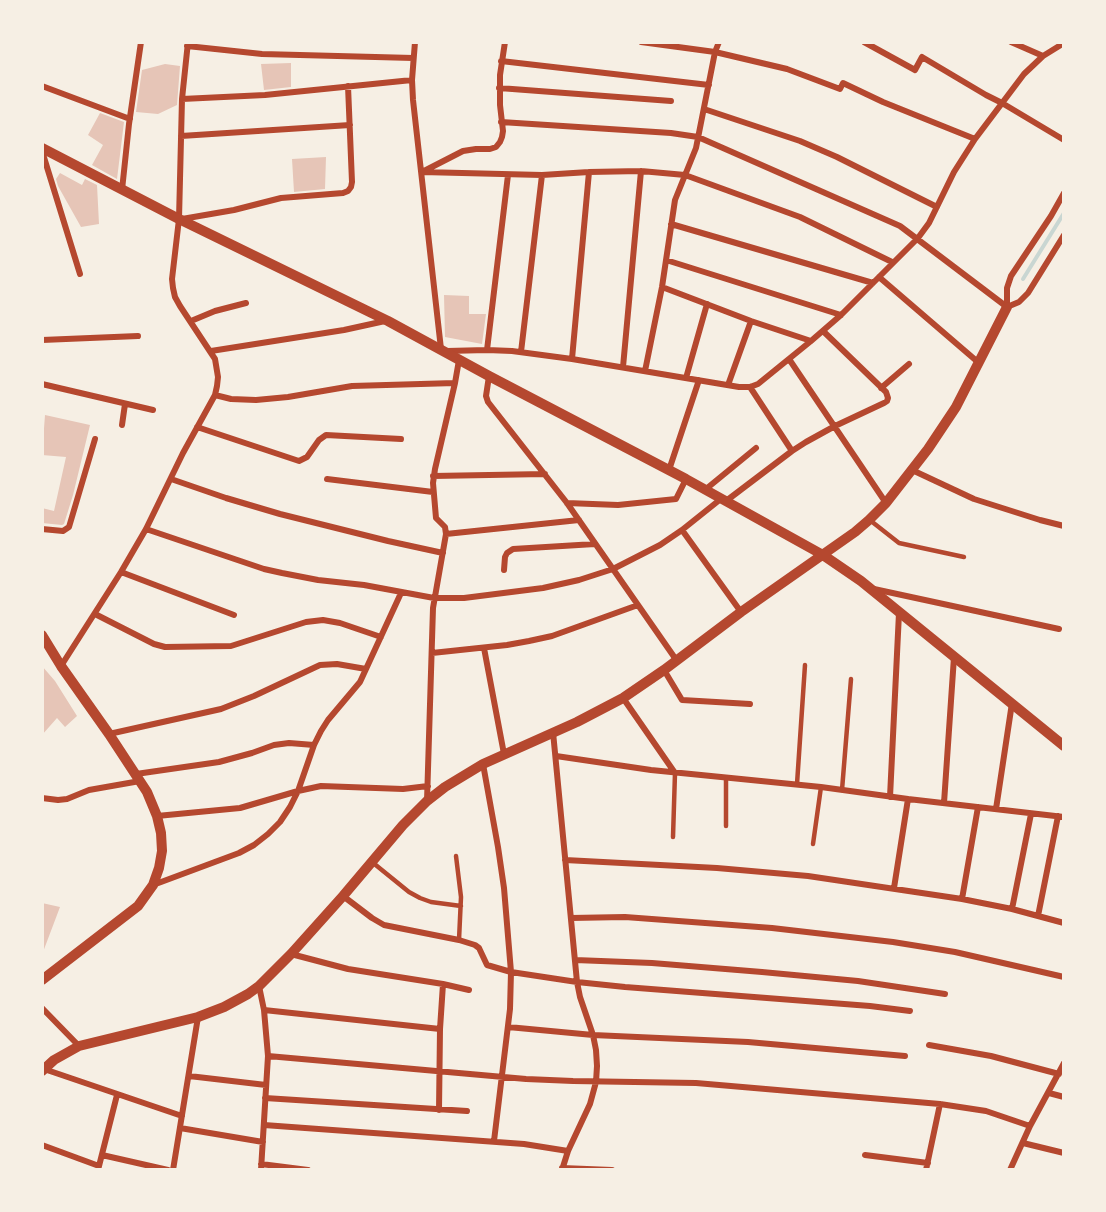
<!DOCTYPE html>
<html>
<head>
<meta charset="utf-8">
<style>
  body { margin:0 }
  #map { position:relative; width:1106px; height:1212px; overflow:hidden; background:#f6efe4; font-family:"Sofia Sans Condensed",sans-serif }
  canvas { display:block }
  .frame { position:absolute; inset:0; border:44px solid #f6efe4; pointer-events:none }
</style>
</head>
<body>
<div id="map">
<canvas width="1106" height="1212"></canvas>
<div class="frame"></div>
</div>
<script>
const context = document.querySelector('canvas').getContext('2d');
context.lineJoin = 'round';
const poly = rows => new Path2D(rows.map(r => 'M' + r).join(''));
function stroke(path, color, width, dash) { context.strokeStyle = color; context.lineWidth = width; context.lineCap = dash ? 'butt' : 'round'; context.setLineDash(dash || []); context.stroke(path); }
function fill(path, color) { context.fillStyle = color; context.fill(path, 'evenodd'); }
const stream = poly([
  [1023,279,1064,213]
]);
const building = poly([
  [291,63,291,87,264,90,261,64],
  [165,64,180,66,177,105,158,114,136,112,142,70],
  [100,113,124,122,117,179,92,165,103,145,88,135],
  [326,157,325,189,294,192,292,159],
  [60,173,82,185,85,179,97,185,99,224,81,227,58,186,56,179],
  [444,295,469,296,469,314,486,314,482,344,445,337],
  [45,415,90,425,73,495,64,524,62,525,42,523,42,508,54,511,66,457,42,455],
  [42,666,55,681,77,716,65,727,57,718,42,735],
  [42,903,60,907,43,952,42,952]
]);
const service = poly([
  [871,521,899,543,964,557],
  [797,784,805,665],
  [842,790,851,679],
  [726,826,726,778],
  [673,837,675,773],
  [813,844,821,787],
  [456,856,461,897,459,940],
  [372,862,409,892,420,898,431,902,461,906]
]);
const minor = poly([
  [415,42,412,80,413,100,441,349],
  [641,42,715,52,787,69,840,89,843,83,883,102,975,139],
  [864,42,915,70,922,57,986,95,1002,103,1064,140],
  [1011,42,1043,56],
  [187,46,262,54,413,58],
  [501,61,709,85],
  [42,86,130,119],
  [499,88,671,101],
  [182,99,265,95,412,80],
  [704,109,800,141,837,157,937,207],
  [501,122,671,133,698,137,900,226,1007,307],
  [181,136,350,125],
  [42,151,80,274],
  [424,171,463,151,476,149,490,149,496,147,500,142,502,137,503,131,500,105,500,75,505,42],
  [422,172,542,175,589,172,641,171,685,175,800,217,892,262],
  [122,190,129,124,141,42],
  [182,219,234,210,281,198,343,193,348,191,351,187,352,182,348,86],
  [671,224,873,283],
  [666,260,841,315],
  [879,277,979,363],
  [662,287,751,321,811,341],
  [1007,307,1007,288,1011,276,1051,216,1064,193],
  [1007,307,1019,302,1028,293,1064,235],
  [191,321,215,311,246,303],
  [42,340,138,336],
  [487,350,508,175],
  [211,351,344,330,385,321],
  [447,351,487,350,512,351,572,359,739,387,750,387,758,384,811,341,841,315,918,238,929,223,954,172,975,139,1024,74,1043,56,1064,43],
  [521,352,542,175],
  [572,359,589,172],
  [789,359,886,503],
  [623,367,641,171],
  [645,371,662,287,675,200,696,148,715,52,719,42],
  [489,376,486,396,488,402,567,503,677,661],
  [686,378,707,304],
  [42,384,153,410],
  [728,385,751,321],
  [750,387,792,451],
  [881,388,909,364],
  [215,395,231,399,256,400,288,397,352,386,455,383],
  [122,425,125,404],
  [197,427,299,461,307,457,319,440,326,435,401,439],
  [669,470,699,380],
  [912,470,974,499,1040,520,1064,526],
  [433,476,545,474],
  [171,479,226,498,280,514,388,541,443,553],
  [327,479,433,492],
  [706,489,756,448],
  [726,501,792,451,806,442,835,426,884,403,887,401,888,398,886,392,823,331],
  [567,503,618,505,676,499,686,479],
  [42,529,63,531,69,527,95,439],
  [146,529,264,569,282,573,318,580,364,585,434,598,464,598,543,588,579,580,613,569,660,545,682,530,722,498],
  [682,530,741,612],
  [446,534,579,520],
  [504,570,505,557,507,553,513,549,595,544],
  [121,572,234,615],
  [874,589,1059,629],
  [95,614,154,644,165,647,231,646,306,622,323,620,340,623,381,637],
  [484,648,504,754],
  [432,653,507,645,529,641,552,636,638,605],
  [61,666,121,572,146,529,183,453,215,395,217,386,218,377,215,359,180,306,175,297,173,288,172,279,179,219,182,99,188,42],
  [664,670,682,700,750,704],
  [623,698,675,773],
  [553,732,577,982,580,997,593,1035,596,1050,597,1066,596,1082,590,1104,568,1151,562,1170],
  [109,734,221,709,254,696,320,665,337,664,366,669],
  [556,756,651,770,821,787,908,799,1064,817],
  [483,764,498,847,504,888,511,972,510,1009,494,1141],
  [136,774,219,762,252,753,274,745,289,743,314,745],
  [890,797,899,613],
  [42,798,58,800,67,799,89,790,140,781],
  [427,801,433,608,446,534,445,527,436,518,433,483,435,469,455,383,459,360],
  [944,803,954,657],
  [996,809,1012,703],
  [157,816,240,808,298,791,321,786,403,789,428,786],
  [565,860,717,868,808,876,962,899,1012,909,1064,923],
  [153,885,239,853,254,845,268,834,280,822,290,807,298,791,314,745,321,731,328,720,360,682,401,593],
  [894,888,908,799],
  [343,896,372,918,384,925,459,940,475,945,479,948,487,965,511,972,577,982,625,987,870,1006,910,1011],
  [962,899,978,807],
  [1012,909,1031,814],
  [1038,916,1058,816],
  [571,918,625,917,772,928,893,942,955,952,1064,977],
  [291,954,348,969,443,984,469,990],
  [575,960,652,963,762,972,858,981,945,994],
  [259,986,264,1010,268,1056,261,1170],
  [42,1008,79,1046],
  [264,1010,440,1029],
  [508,1027,593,1035,748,1042,905,1056],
  [929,1045,991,1056,1059,1074],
  [268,1056,526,1079,573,1081,696,1083,940,1104,986,1111,1030,1126],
  [44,1069,182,1116],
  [189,1076,266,1085],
  [1049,1093,1064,1097],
  [265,1098,467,1111],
  [439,1110,440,1029,443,984],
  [264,1125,524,1144,568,1151],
  [180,1128,263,1142],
  [1023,1143,1064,1153],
  [42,1145,99,1166],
  [102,1155,168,1170],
  [865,1155,928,1163],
  [261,1164,308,1170],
  [562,1168,612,1170],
  [98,1170,117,1095],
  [173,1170,198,1017],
  [926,1170,940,1104],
  [1010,1170,1030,1126,1064,1063]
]);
const tertiary = poly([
  [42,148,179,219,388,321,489,376,686,479,823,555,861,581,1064,746],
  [42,635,61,666,109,734,147,792,157,816,161,833,162,851,159,868,153,885,138,906,42,980],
  [42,1071,54,1060,79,1046,198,1017,224,1007,248,994,259,986,291,954,343,896,403,825,427,801,445,787,483,764,577,722,623,698,664,670,741,612,855,532,869,520,886,503,928,449,956,407,1007,307]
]);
stroke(stream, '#c9d6d2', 4);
fill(building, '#e6c5b7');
stroke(service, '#b5482f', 4.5);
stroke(minor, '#b5482f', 6);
stroke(tertiary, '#b5482f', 10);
</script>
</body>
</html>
